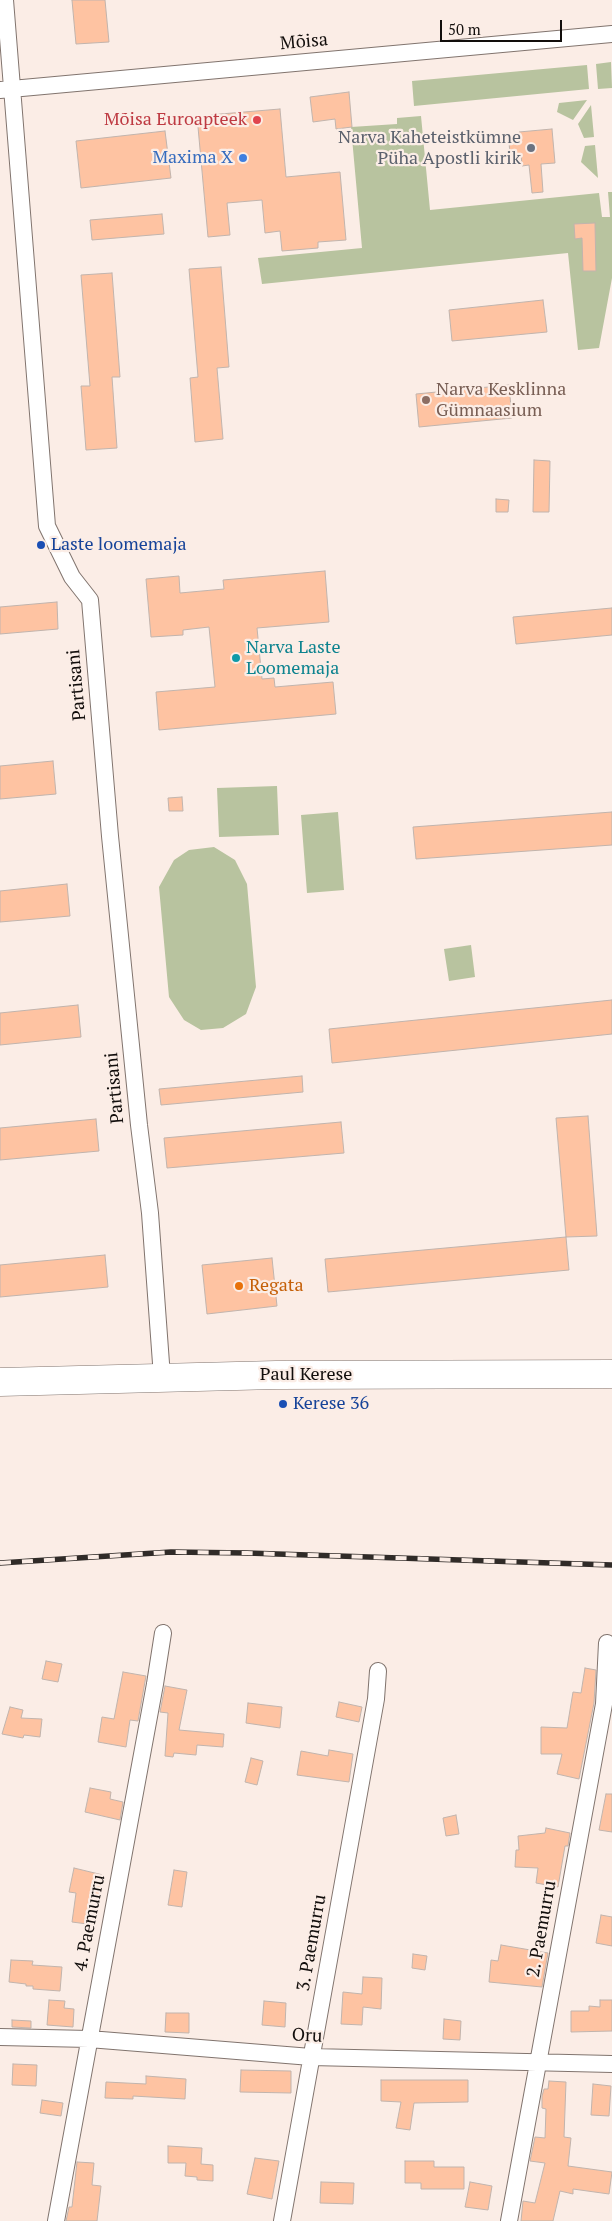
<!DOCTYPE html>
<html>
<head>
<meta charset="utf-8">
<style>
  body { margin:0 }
  #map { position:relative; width:612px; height:2221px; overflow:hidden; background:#fbede6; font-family:"PT Serif",serif }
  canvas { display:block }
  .scale { position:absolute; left:440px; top:20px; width:122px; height:22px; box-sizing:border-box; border:2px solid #120e0c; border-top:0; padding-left:6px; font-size:15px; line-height:18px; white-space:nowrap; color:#120e0c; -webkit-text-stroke:4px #fbede6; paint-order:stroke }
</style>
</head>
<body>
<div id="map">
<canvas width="612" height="2221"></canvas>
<div class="scale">50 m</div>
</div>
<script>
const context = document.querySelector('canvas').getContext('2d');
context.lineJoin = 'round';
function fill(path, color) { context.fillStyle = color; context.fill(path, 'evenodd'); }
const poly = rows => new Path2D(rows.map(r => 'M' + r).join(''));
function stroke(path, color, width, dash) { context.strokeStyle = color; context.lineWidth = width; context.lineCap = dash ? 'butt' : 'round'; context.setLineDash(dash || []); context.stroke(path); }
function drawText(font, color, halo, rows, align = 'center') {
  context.font = font + ' "PT Serif",serif'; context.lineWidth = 4.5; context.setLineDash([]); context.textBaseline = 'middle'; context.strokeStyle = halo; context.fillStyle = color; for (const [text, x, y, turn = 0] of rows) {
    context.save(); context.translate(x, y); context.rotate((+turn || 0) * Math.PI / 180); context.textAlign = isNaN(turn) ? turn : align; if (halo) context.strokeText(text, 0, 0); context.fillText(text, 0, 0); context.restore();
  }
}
const green = poly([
  [611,62,612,88,598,89,596,64],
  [587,65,589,89,414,106,412,81],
  [587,100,573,120,557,112,559,103],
  [591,105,594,137,584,138,578,124],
  [421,116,430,210,599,193,602,217,610,217,608,192,612,192,612,278,599,348,578,350,568,253,262,284,258,258,362,248,351,127,397,124,397,118],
  [595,145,598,178,581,162,585,146],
  [277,786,279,835,219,837,217,788],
  [338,812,344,890,307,893,301,815],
  [214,847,235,860,247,884,256,987,246,1014,223,1028,201,1030,184,1020,169,997,159,887,174,860,189,850],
  [471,945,475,977,449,981,444,949]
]);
const building = poly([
  [72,0,105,0,109,42,76,44,72,0],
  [349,92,352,127,336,129,335,119,313,122,310,97,349,92],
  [280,109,286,177,340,172,346,240,318,242,318,248,282,251,280,231,265,233,262,200,227,203,230,235,208,237,197,116,280,109],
  [552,129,555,163,541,164,543,192,532,193,529,165,522,166,521,154,510,155,509,142,520,141,519,132,552,129],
  [165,131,171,178,81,188,76,141,165,131],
  [162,214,164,234,92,240,90,220,162,214],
  [595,223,596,271,583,271,582,238,575,239,574,224,595,223],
  [221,267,229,367,217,368,223,439,195,442,190,378,198,377,189,269,221,267],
  [112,273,120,377,112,377,117,448,86,450,81,386,90,386,81,275,112,273],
  [543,300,547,332,452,341,449,310,543,300],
  [509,385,512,418,419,427,416,394,509,385],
  [534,460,550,461,549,512,533,512,534,460],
  [496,499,509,500,508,512,496,512,496,499],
  [325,571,329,622,257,628,262,679,274,678,275,687,333,682,336,714,159,730,156,692,215,687,209,627,183,630,183,635,151,637,146,579,179,576,180,593,224,589,223,580,325,571],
  [57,602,58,629,0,634,0,607,57,602],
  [612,608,612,635,516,644,513,617,612,608],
  [53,761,56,794,0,799,0,766,53,761],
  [182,797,183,811,169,811,168,798,182,797],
  [612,812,612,845,416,859,413,827,612,812],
  [67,884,70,916,0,922,0,891,67,884],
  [612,1000,612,1034,332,1063,329,1029,612,1000],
  [78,1005,81,1037,0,1045,0,1013,78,1005],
  [302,1076,303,1092,161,1105,159,1089,302,1076],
  [588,1116,597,1236,566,1237,556,1118,588,1116],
  [96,1119,99,1151,0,1160,0,1128,96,1119],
  [341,1122,344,1153,167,1168,164,1138,341,1122],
  [566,1237,569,1270,328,1292,325,1259,566,1237],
  [105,1255,108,1287,0,1297,0,1265,105,1255],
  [272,1258,277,1306,207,1314,202,1265,272,1258],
  [46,1661,62,1664,58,1682,42,1679,46,1661],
  [585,1668,596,1670,594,1703,579,1779,557,1774,562,1754,541,1754,541,1727,567,1728,573,1692,581,1693,585,1668],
  [123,1672,146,1676,138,1721,130,1720,126,1747,98,1742,102,1717,114,1719,123,1672],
  [165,1686,187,1690,179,1730,224,1734,223,1747,197,1745,196,1755,174,1753,173,1757,165,1756,168,1713,160,1712,165,1686],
  [339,1702,362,1707,359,1722,336,1717,339,1702],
  [248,1703,282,1707,280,1728,246,1723,248,1703],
  [10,1707,23,1710,21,1718,42,1719,40,1737,24,1735,23,1738,2,1734,10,1707],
  [329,1750,353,1754,349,1782,297,1775,301,1751,328,1756,329,1750],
  [251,1758,263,1761,257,1785,245,1782,251,1758],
  [90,1788,111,1792,110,1799,123,1802,120,1820,85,1812,90,1788],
  [606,1794,612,1794,612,1832,599,1830,606,1794],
  [456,1815,459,1834,446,1836,443,1818,456,1815],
  [546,1828,570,1833,568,1846,565,1846,558,1887,536,1883,538,1868,515,1867,516,1850,519,1850,518,1836,545,1833,546,1828],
  [74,1868,103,1875,98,1901,95,1925,72,1922,76,1893,69,1892,74,1868],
  [174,1870,187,1872,182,1907,168,1905,174,1870],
  [601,1915,612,1917,612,1946,596,1943,601,1915],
  [501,1945,548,1953,542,1987,489,1982,491,1960,498,1961,501,1945],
  [413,1954,427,1956,425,1970,412,1968,413,1954],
  [11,1960,33,1961,32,1965,62,1967,60,1991,33,1989,33,1986,26,1986,26,1984,9,1982,11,1960],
  [363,1977,382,1978,381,2009,363,2007,362,2025,341,2024,343,1992,362,1994,363,1977],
  [49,2000,65,2001,64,2008,74,2009,73,2027,47,2025,49,2000],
  [600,2000,612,2000,612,2031,571,2032,571,2011,589,2011,589,2006,600,2007,600,2000],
  [264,2001,286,2003,285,2027,262,2025,264,2001],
  [166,2013,189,2013,189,2033,165,2032,166,2013],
  [444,2019,461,2021,460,2040,443,2039,444,2019],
  [12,2020,31,2021,31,2028,12,2027,12,2020],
  [13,2064,37,2065,36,2086,12,2085,13,2064],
  [241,2070,291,2071,291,2093,240,2092,241,2070],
  [146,2076,186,2079,185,2099,133,2096,133,2099,105,2098,106,2082,146,2084,146,2076],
  [381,2080,468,2080,468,2102,414,2103,410,2130,396,2128,401,2102,381,2101,381,2080],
  [549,2081,566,2082,564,2137,571,2138,568,2166,612,2172,609,2194,573,2189,573,2194,560,2191,553,2221,521,2221,523,2201,535,2203,545,2163,530,2161,535,2137,545,2138,546,2109,542,2108,542,2096,544,2089,548,2089,549,2081],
  [593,2084,611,2086,609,2116,591,2115,593,2084],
  [42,2100,63,2103,61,2116,40,2113,42,2100],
  [168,2146,202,2148,201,2164,213,2165,213,2181,197,2180,197,2177,185,2176,186,2163,168,2163,168,2146],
  [255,2158,279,2161,272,2199,247,2194,255,2158],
  [405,2161,434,2161,434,2167,464,2167,464,2189,421,2189,421,2183,405,2183,405,2161],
  [77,2162,94,2163,92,2185,101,2186,97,2221,66,2221,69,2207,72,2207,77,2162],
  [321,2182,354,2183,353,2204,320,2203,321,2182],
  [470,2182,492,2186,488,2210,465,2207,470,2182]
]);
const street = poly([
  [5,0,47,526,72,577,90,600,110,836,139,1125,150,1213,162,1377],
  [0,90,612,34],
  [0,2037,89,2039,311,2057,612,2064],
  [56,2221,155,1684,163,1633],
  [282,2221,376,1699,378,1671],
  [509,2221,604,1704,607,1643]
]);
const highway = poly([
  [0,1382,276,1375,612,1374]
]);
const rail = poly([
  [0,1563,171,1552,247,1553,612,1565]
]);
const markers = [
  [257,120,5,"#e0444e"],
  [531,148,5,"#6b7280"],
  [243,158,5,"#3f7fe0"],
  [426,400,5,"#8d6e63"],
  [41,545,5,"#1a4fb4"],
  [236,658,5,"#0f9aa8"],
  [239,1286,5,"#e8710a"],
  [283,1404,5,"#1a4fb4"]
];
const streetNames = [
  ["Mõisa",304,42,-5],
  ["Partisani",77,685,-95],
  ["Partisani",115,1088,-95],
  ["Paul Kerese",306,1375],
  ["4. Paemurru",90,1923,-79],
  ["2. Paemurru",542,1929,-80],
  ["3. Paemurru",312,1943,-80],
  ["Oru",307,2036,3]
];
const healthNames = [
  ["Mõisa Euroapteek",247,120]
];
const worshipNames = [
  ["Narva Kaheteistkümne",521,138],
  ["Püha Apostli kirik",521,159]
];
const shopNames = [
  ["Maxima X",233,158]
];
const educationNames = [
  ["Narva Kesklinna",436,390],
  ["Gümnaasium",436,411]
];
const transitNames = [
  ["Laste loomemaja",51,545],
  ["Kerese 36",293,1404]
];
const cultureNames = [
  ["Narva Laste",246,648],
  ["Loomemaja",246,669]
];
const foodNames = [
  ["Regata",249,1286]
];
fill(green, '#b8c39f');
fill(building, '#fec3a2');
stroke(building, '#c1b4ad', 1);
stroke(street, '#81746e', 18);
stroke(highway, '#81746e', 29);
stroke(street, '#fff', 16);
stroke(highway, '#fff', 28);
stroke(rail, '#302b28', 5.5);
stroke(rail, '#fbede6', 4, [11]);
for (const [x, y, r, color] of markers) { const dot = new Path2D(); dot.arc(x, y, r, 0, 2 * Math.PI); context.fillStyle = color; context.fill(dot); stroke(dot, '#fbede6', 2); }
drawText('18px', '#120e0c', '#fbede6', streetNames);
drawText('18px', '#be3a42', '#fbede6', healthNames, 'right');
drawText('18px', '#5b616d', '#fbede6', worshipNames, 'right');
drawText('18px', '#366cbe', '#fbede6', shopNames, 'right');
drawText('18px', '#785e54', '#fbede6', educationNames, 'left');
drawText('18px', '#164399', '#fbede6', transitNames, 'left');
drawText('18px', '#0d838f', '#fbede6', cultureNames, 'left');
drawText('18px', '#c56008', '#fbede6', foodNames, 'left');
</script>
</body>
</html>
